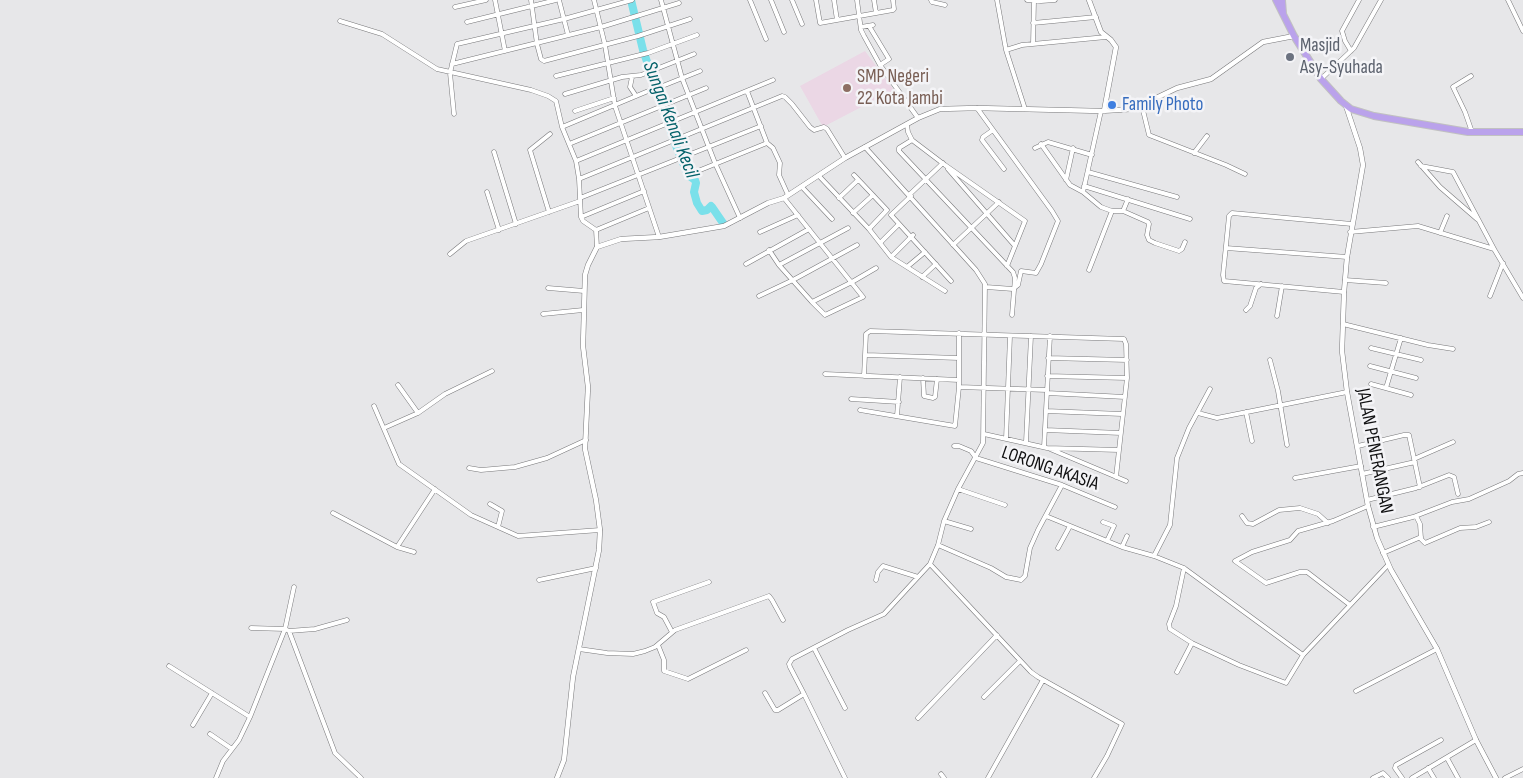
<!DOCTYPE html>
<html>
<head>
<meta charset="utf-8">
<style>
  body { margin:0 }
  canvas { display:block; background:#e7e7e9 }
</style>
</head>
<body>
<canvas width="1523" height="778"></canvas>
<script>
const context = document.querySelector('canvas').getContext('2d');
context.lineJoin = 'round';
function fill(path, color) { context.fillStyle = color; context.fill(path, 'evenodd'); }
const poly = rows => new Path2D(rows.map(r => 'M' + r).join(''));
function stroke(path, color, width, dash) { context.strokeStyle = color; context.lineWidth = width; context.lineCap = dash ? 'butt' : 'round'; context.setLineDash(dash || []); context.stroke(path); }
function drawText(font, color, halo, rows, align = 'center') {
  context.font = font + ' "Sofia Sans Condensed",sans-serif'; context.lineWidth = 5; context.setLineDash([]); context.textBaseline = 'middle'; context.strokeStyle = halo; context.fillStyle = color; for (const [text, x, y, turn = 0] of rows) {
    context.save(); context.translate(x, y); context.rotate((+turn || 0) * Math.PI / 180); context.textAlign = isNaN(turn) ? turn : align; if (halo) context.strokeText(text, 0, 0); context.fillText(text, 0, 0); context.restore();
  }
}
const education = poly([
  [865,51,894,90,823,127,800,86]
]);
const river = poly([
  [631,0,643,50,675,143,688,175,695,180,696,183,694,192,697,203,702,211,707,210,711,206,712,207,723,223]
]);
const minor = poly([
  [495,0,505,51],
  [531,0,537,44,541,59,544,61,638,36,690,19],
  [559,0,568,35],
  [594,0,605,45,615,106,659,237],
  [661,0,682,78,715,163,740,218],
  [750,0,766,39],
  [771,0,784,32],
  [792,0,802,24],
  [816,0,820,23,893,10,894,9,893,0],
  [834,0,837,20],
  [857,0,861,30,864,36,880,65,918,118],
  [874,0,876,13],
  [931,0,932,2,945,5],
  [997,0,1006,50,1025,109],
  [1027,0,1041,1,1055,0],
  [1508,0,1523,31],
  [455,7,486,0],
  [340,21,382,34,437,69,531,90,548,96,556,101,562,127,576,161,579,179,581,217,583,221,596,230,597,247],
  [467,22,556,0],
  [1033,23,1096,17],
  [869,26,889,59,880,65],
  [861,27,873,25],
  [1033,44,1034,1],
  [1006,50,1022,45,1106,37],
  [1351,51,1345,41,1342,31,1359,0],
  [452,64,601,27,679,3],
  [556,76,648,53,697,35],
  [1471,76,1453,87,1465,112,1472,132],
  [632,77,630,87,636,96],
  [1321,79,1354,48,1381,0],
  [660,87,700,71],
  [747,91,767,143,773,148,780,163,779,175,788,195],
  [565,94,622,77,641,75,694,54],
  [1142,106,1149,135,1226,165,1245,174],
  [977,108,1052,211,1058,221,1041,264,1036,273,1021,271,1018,285,1013,289,986,287],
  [575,111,614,98],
  [454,114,450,73,457,44,564,19,632,0],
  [907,125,908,132,912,140,945,165,1025,221,1007,266],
  [562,127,653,89],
  [993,130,983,137,982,140,1004,169],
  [912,140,899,148,899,151,1013,272,1015,278,1012,315],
  [569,144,706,88],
  [1041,144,1070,185,1083,192,1101,111],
  [1035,148,1048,142,1092,155],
  [494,152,516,224],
  [1194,153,1207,136],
  [576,161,773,80],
  [1418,162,1440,187,1477,219],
  [1421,166,1453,172,1494,249,1523,298],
  [948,169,1015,246],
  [1088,172,1177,197],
  [693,173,767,143],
  [854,175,887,210,869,229],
  [819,176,869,229,891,257,945,291],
  [579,179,782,96,785,97,792,104,810,127,814,130,824,127,827,129,845,158],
  [1066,180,1073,148],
  [1084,186,1190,219],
  [802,187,832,219],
  [487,192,499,230],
  [1083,192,1101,207,1112,211,1123,211,1148,222,1149,224,1147,235,1149,240,1155,243,1179,251,1182,249,1185,242],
  [909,195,943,163],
  [911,196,891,215,951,281],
  [580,198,761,126],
  [784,198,863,297,825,315,812,302],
  [839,198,858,180],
  [1123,211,1128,199],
  [549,212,530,150,550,134],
  [853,213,873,195],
  [581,217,644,191],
  [596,230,649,208],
  [760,232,798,215],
  [1350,232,1418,226,1494,249],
  [1440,233,1447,216],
  [880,243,899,224],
  [953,245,999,202],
  [1226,248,1347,257],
  [769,250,779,265,848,228],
  [450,254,466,241,580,201],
  [891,257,913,235],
  [746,264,809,229],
  [779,265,812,302,852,282,876,268],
  [907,267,925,252],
  [1089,270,1112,211],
  [922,277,936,264],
  [1345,280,1386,283],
  [548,288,584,291],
  [1344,292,1224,281,1223,275,1229,216,1232,213,1352,224],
  [759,296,793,280,857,245],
  [1490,296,1503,263],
  [1246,310,1250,306,1256,288,1261,284],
  [543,314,583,310],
  [1277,316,1282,286],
  [1343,324,1428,345,1453,349],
  [1371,348,1421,360],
  [866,355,959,358],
  [1048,358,1127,360],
  [1270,360,1278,391,1287,445],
  [1370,366,1416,378],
  [825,374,959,380],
  [864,376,866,334,870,331,1124,339,1126,344,1127,378,1116,477],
  [1047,376,1127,378],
  [923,378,924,396,933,398,935,397,937,379],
  [1371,384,1411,395],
  [398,385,418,413],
  [959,387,1047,390],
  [1386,388,1401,338],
  [1047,393,1125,397],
  [851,399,899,402],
  [374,406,399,464,471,515,518,536,600,530],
  [860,410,955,426,959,387,959,333],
  [1046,411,1122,414],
  [1246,412,1252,441],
  [1198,413,1217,418,1347,392],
  [897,416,900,377],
  [384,428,418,413,445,394,492,371],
  [1045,430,1121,433],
  [984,434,1047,448,1119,450],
  [1006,439,1010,336],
  [1026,442,1031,336],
  [954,446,959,446,971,451,976,458,1062,485,1115,507],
  [1358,446,1404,435,1409,435,1420,487],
  [1044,447,1050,336],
  [1050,449,1126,481],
  [1414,459,1453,442],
  [469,468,481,470,515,467,547,458,586,440],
  [1362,474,1415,462],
  [1295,478,1361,466],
  [958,489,1005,505],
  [1367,500,1416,488,1449,475,1454,477,1458,494],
  [490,504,502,511,498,527],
  [333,513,397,547,414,552],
  [1046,516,1122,547,1154,556,1184,568,1303,655],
  [1242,516,1247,523,1253,524,1279,510,1300,508,1318,514,1328,523],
  [1416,516,1420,524,1421,539,1425,543,1460,528,1476,527,1489,522],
  [944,521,971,529],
  [1103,522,1114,526,1107,541],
  [1373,527,1413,517,1452,502,1469,499,1509,481,1518,474,1523,473],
  [938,545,991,568,1006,577,1021,580,1025,576,1030,548,1038,530,1062,485],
  [397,547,435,489],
  [1122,547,1127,536],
  [1058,548,1070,526],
  [1383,553,1421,537],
  [1154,556,1170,525,1177,458,1189,428,1210,389],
  [930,564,1031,672,1038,677,1122,724,1107,756,1094,778],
  [1184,568,1176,606,1169,624,1170,629,1192,643,1239,665,1286,683,1303,655,1388,565],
  [539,580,596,568],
  [876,580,878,572,883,566,918,577],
  [1350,605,1307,572,1300,572,1266,583,1235,561,1252,552,1290,540,1298,531,1333,521,1368,506],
  [251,628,285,629,289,631,335,753,361,778],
  [289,631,315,629,347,620],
  [672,632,664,617,657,613,653,602,709,582],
  [658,645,664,660,664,671,688,679,746,650],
  [814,648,845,708],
  [579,649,607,653,633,654,645,651,655,647,675,630,769,596,772,600,783,620],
  [169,666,250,717],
  [1177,672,1192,643],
  [1356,691,1437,649],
  [765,693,775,710,778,710,804,694,790,667,789,664,792,659,848,630,884,614,930,564,938,545,944,521,958,489,983,443,985,284,976,270,865,147],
  [804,694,845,778],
  [984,697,1020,661],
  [918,718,997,635],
  [193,725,212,693],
  [210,734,232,749],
  [1447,758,1458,778],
  [1428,768,1434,778],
  [941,774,944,778],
  [216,778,223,761,239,740,250,717,285,629,294,587],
  [988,778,1043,680],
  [1373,778,1383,773,1388,778],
  [1402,778,1395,768,1396,765,1441,740],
  [1412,778,1476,740],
  [1505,778,1523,769]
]);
const tertiary = poly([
  [1089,0,1101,32,1111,40,1116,47,1104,111],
  [1346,106,1360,148,1363,165,1347,257,1344,292,1342,351,1347,392,1368,506,1377,538,1391,570,1437,649,1476,740,1496,778],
  [557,778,564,760,573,677,599,550,600,530,596,500,585,449,588,387,583,346,585,275,588,265,597,247,621,239,659,237,724,226,768,203,784,198,845,158,918,118,940,109,977,108,1101,111,1133,109,1177,88,1211,79,1263,42,1294,36]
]);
const trunk = poly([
  [1276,0,1294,36,1321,79,1341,101,1351,109,1374,116,1468,132,1523,132],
  [1282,0,1283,13]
]);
const markers = [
  [1290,57,5,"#6b7280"],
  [847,88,5,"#8d6e63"],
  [1112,105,5,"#3f7fe0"]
];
const worshipNames = [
  ["Masjid",1300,46],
  ["Asy-Syuhada",1300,68]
];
const educationNames = [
  ["SMP Negeri",857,77],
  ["22 Kota Jambi",857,99]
];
const shopNames = [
  ["Family Photo",1122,105]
];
const streetNames = [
  ["JALAN PENERANGAN",1374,451,79],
  ["LORONG AKASIA",1050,469,19]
];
const waterNames = [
  ["Sungai Kenali Kecil",670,120,69]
];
fill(education, '#ebd7e5');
stroke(river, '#7ae0ea', 8);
stroke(minor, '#78787a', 5);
stroke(tertiary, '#78787a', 5.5);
stroke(trunk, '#c1c1c1', 8);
stroke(minor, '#fff', 4);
stroke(tertiary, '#fff', 4.5);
stroke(trunk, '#baa2eb', 6);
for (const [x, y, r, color] of markers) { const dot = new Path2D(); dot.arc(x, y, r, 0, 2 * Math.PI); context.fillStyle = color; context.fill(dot); stroke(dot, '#f4f4f7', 2); }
drawText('19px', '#5b616d', '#f4f4f7', worshipNames, 'left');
drawText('19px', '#785e54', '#f4f4f7', educationNames, 'left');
drawText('19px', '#366cbe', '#f4f4f7', shopNames, 'left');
drawText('19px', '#101011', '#f4f4f7', streetNames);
drawText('italic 20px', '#036169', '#f4f4f7', waterNames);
</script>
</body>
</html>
